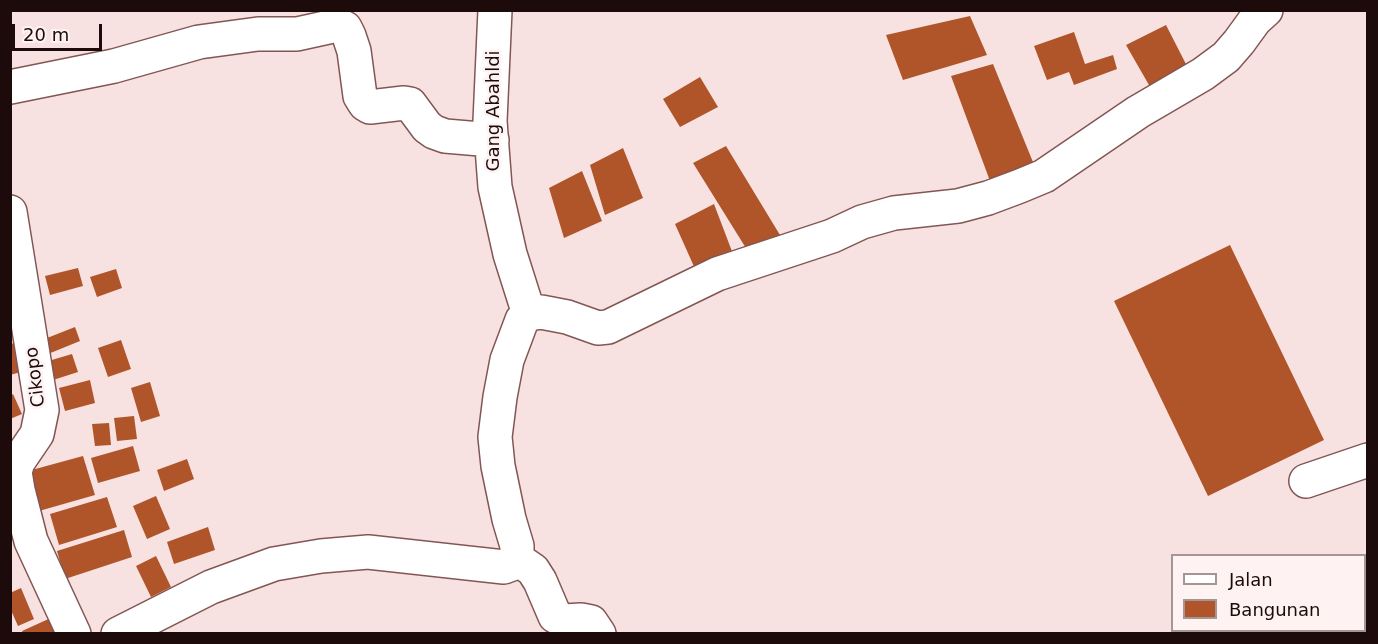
<!DOCTYPE html>
<html>
<head>
<meta charset="utf-8">
<style>
  body { margin:0 }
  #map { position:relative; width:1378px; height:644px; overflow:hidden; background:#f8e2e1; font-family:"DejaVu Sans",sans-serif }
  canvas { display:block }
  .frame { position:absolute; inset:0; border:12px solid #1c0b0a; pointer-events:none }
  .legend { position:absolute; left:1171px; top:554px; width:195px; height:78px; box-sizing:border-box; background:#fef3f2; border:2px solid #a49695; margin:0; padding:8px 10px; list-style:none; font-size:18px; color:#1c0b0a }
  .legend li { display:flex; align-items:center; gap:12px; height:30px }
  .legend b { width:30px; border:2px solid #a49695 }
  .scale { position:absolute; left:12px; top:24px; width:90px; height:27px; box-sizing:border-box; border:3px solid #1c0b0a; border-top:0; padding-left:8px; font-size:18px; line-height:21px; white-space:nowrap; color:#1c0b0a; -webkit-text-stroke:4px #fef3f2; paint-order:stroke }
</style>
</head>
<body>
<div id="map">
<canvas width="1378" height="644"></canvas>
<div class="frame"></div>
<ul class="legend">
<li><b style="height:8px;background:#fff"></b>Jalan</li>
<li><b style="height:16px;background:#b05429"></b>Bangunan</li>
</ul>
<div class="scale">20 m</div>
</div>
<script>
const context = document.querySelector('canvas').getContext('2d');
context.lineJoin = 'round';
function fill(path, color) { context.fillStyle = color; context.fill(path, 'evenodd'); }
const poly = rows => new Path2D(rows.map(r => 'M' + r).join(''));
function stroke(path, color, width, dash) { context.strokeStyle = color; context.lineWidth = width; context.lineCap = dash ? 'butt' : 'round'; context.setLineDash(dash || []); context.stroke(path); }
function drawText(font, color, halo, rows, align = 'center') {
  context.font = font + ' "DejaVu Sans",sans-serif'; context.lineWidth = 5; context.setLineDash([]); context.textBaseline = 'middle'; context.strokeStyle = halo; context.fillStyle = color; for (const [text, x, y, turn = 0] of rows) {
    context.save(); context.translate(x, y); context.rotate((+turn || 0) * Math.PI / 180); context.textAlign = isNaN(turn) ? turn : align; if (halo) context.strokeText(text, 0, 0); context.fillText(text, 0, 0); context.restore();
  }
}
const building = poly([
  [970,16,987,55,903,80,886,35],
  [1166,25,1189,70,1153,92,1126,45],
  [1074,32,1085,64,1113,55,1117,69,1074,85,1069,72,1047,80,1034,46],
  [993,64,1035,167,990,181,951,76],
  [700,77,718,107,680,127,663,99],
  [726,146,783,240,749,253,693,163],
  [623,148,643,198,605,215,590,165],
  [582,171,602,221,564,238,549,188],
  [714,204,733,254,696,271,675,224],
  [1230,245,1324,440,1208,496,1114,301],
  [78,268,83,286,50,295,45,276],
  [116,269,122,288,97,297,90,277],
  [75,327,80,341,48,354,42,340],
  [121,340,131,369,108,377,98,348],
  [15,343,21,372,10,375,10,344],
  [72,354,78,372,50,381,45,362],
  [90,380,95,403,65,411,59,388],
  [150,382,160,416,141,422,131,388],
  [13,394,22,414,10,419,10,396],
  [134,416,137,439,117,441,114,418],
  [109,423,111,445,95,446,92,424],
  [133,446,140,471,98,483,91,458],
  [83,456,95,495,39,511,28,471],
  [187,459,194,479,164,491,157,470],
  [156,496,170,529,147,539,133,506],
  [107,497,117,527,59,545,50,514],
  [208,527,215,550,174,564,167,542],
  [124,530,132,557,65,579,57,551],
  [156,556,171,587,151,597,136,566],
  [21,588,34,619,18,626,10,608,10,593],
  [53,617,60,634,23,634,22,631]
]);
const minor = poly([
  [495,10,490,121,495,187,510,254,529,314],
  [10,87,114,66,199,42,258,34,297,34,338,25,345,28,349,36,354,51,360,96,365,104,370,107,404,103,410,104,427,127,434,132,445,136,492,140],
  [10,212,42,410,37,434,18,462,15,472,18,490,31,541,74,634],
  [1306,481,1368,460],
  [517,559,533,570,540,581,555,616,564,621,581,620,591,622,599,634],
  [118,634,211,587,274,564,321,556,368,552,504,567,512,564,517,559,517,546,509,519,498,466,495,437,500,397,507,360,522,320,529,314,541,312,567,317,598,328,608,327,717,274,832,236,862,222,894,213,958,206,988,198,1020,186,1044,176,1138,112,1203,74,1226,57,1239,42,1255,20,1266,10]
]);
const streetNames = [
  ["Gang Abahldi",494,111,-90],
  ["Cikopo",36,377,-97]
];
fill(building, '#b05429');
stroke(minor, '#835653', 36);
stroke(minor, '#fff', 33);
drawText('18px', '#1c0b0a', '#fef3f2', streetNames);
</script>
</body>
</html>
